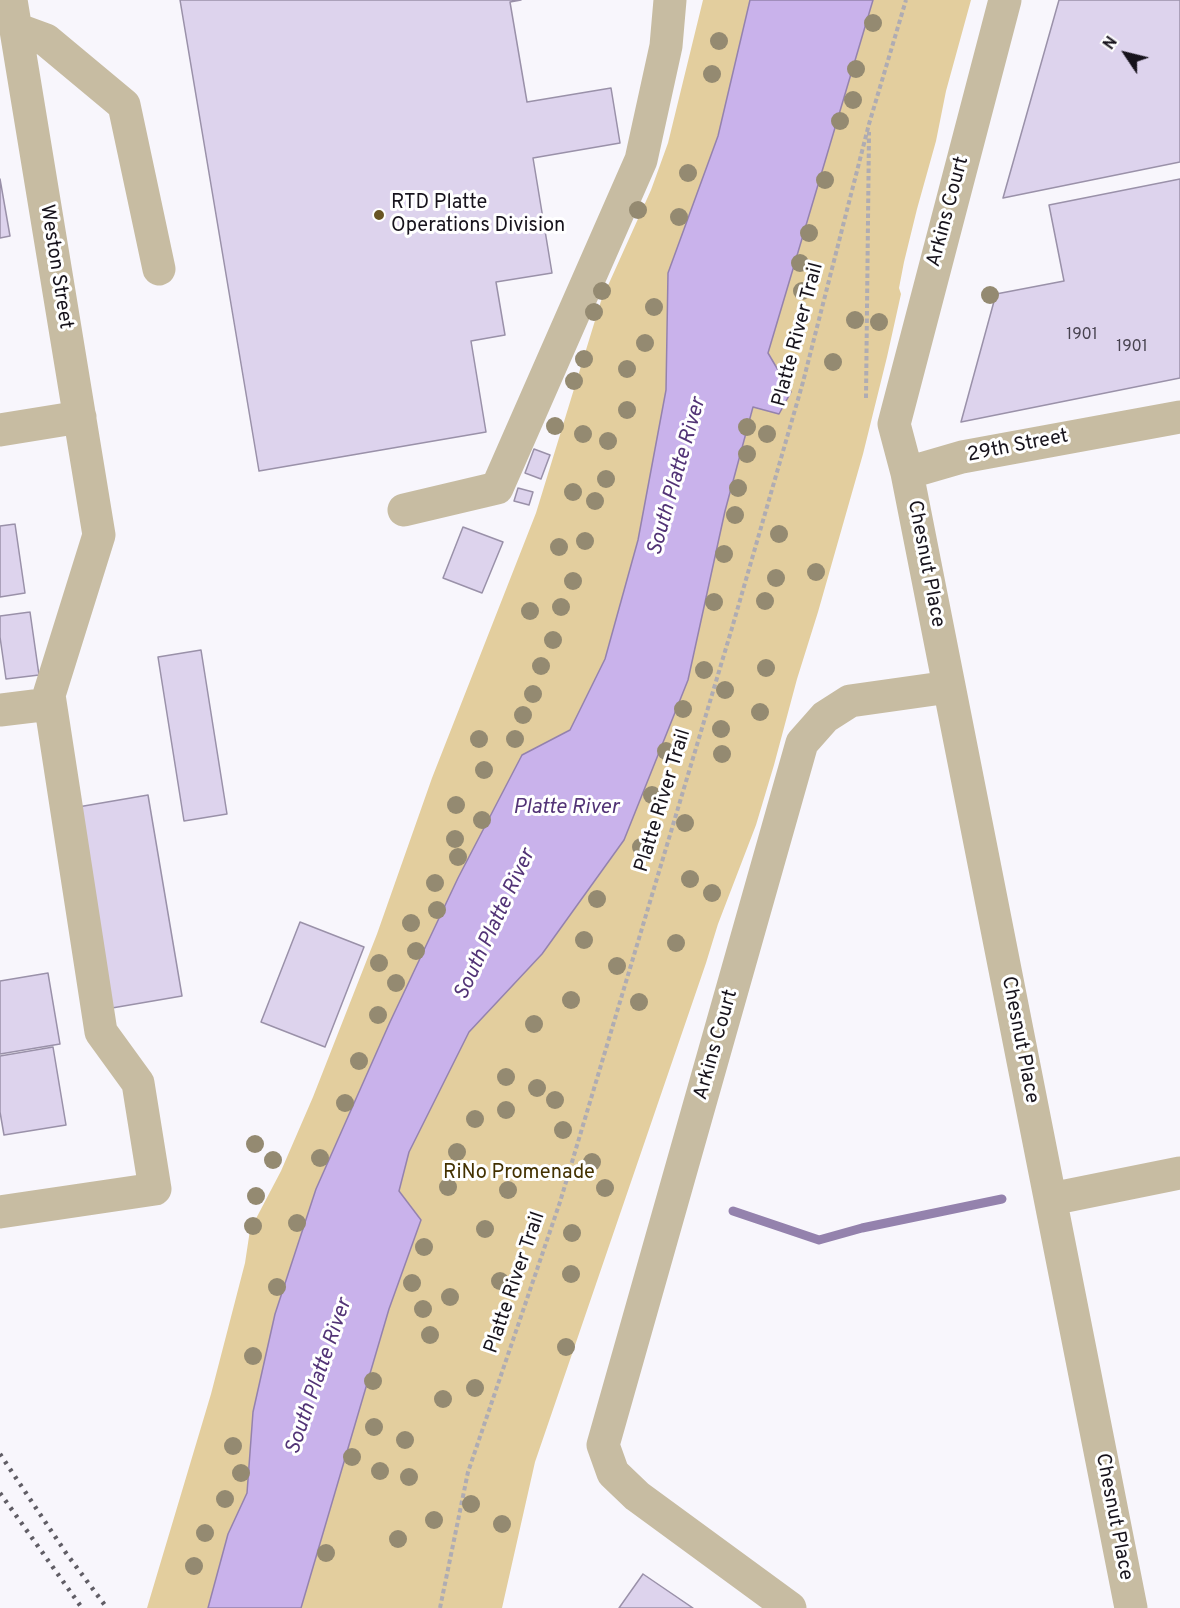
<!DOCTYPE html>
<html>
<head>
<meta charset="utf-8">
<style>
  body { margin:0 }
  #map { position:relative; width:1180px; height:1608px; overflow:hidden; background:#f8f6fc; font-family:Overpass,sans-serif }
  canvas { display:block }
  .north { position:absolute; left:1096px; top:24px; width:60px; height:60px; -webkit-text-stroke:4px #fff; paint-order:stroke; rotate:305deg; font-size:16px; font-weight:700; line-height:24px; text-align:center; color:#17131c }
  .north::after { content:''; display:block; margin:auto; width:21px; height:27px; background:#17131c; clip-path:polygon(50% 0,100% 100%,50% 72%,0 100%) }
</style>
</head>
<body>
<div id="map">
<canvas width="1180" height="1608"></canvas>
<div class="north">N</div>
</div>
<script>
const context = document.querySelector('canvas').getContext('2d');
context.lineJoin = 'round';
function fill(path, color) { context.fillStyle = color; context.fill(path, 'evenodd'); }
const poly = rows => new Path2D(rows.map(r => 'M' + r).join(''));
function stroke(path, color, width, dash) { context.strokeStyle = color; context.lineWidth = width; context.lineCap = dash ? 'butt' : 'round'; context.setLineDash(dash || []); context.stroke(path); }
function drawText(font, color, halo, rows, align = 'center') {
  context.font = font + ' Overpass,sans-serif'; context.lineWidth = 6; context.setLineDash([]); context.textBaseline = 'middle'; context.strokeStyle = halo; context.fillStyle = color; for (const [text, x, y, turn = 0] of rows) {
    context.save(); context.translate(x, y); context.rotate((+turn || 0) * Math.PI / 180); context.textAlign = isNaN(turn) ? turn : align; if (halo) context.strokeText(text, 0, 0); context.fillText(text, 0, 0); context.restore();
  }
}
const green = poly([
  [703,0,750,0,718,136,668,273,666,390,638,540,605,659,570,730,522,755,458,878,390,1022,316,1189,275,1314,253,1412,247,1493,228,1534,208,1608,147,1608,211,1394,245,1263,250,1230,281,1171,313,1097,377,934,432,778,536,513,601,301,651,190,668,143],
  [873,0,971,0,946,91,936,141,917,209,904,262,899,288,901,294,887,357,863,454,818,612,797,679,774,765,756,825,718,924,706,963,535,1462,502,1608,301,1608,389,1309,421,1220,399,1191,409,1152,469,1032,542,954,624,840,725,511,768,353]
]);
const water = poly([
  [750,0,873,0,768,353,791,392,779,414,753,407,725,511,688,680,624,840,542,954,469,1032,409,1152,399,1191,421,1220,389,1309,301,1608,208,1608,228,1534,247,1493,253,1412,275,1314,316,1189,390,1022,458,878,522,755,570,730,605,659,638,540,666,390,668,273,718,136,750,0]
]);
const stream = poly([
  [733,1211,819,1240,862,1228,1002,1199]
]);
const building = poly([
  [180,0,521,0,510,2,527,102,611,88,620,143,533,158,552,273,496,282,505,335,471,341,486,432,259,471,180,0],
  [1059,0,1180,0,1180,162,1003,198,1059,0],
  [0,179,10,236,0,238,0,179],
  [1180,179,1180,378,961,422,996,294,1064,281,1049,205,1180,179],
  [534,449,550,455,541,479,525,473,534,449],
  [518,488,533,492,529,505,514,501,518,488],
  [15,524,25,593,0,597,0,526,15,524],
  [463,527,503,542,482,593,443,578,463,527],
  [30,612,39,675,6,679,0,637,0,616,30,612],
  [201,650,227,814,184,821,158,657,201,650],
  [148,795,182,996,112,1008,78,807,148,795],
  [300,922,364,947,325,1047,261,1022,300,922],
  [48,973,60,1044,0,1054,0,981,48,973],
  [53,1047,66,1125,4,1135,0,1112,0,1056,53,1047],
  [643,1574,693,1608,619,1608,643,1574]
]);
const path = poly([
  [866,398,869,132],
  [440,1608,468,1472,560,1202,732,628,803,382,869,124,906,0]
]);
const minor = poly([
  [1005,0,894,424,907,473,962,457,1180,417],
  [16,29,46,40,124,105,159,269],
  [0,430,80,417],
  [907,473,1131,1608],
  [404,510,497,488,641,160,666,46,670,0],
  [0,710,50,704],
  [1051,1199,1180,1173],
  [0,1212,155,1189,138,1083,101,1032,49,695,99,535,11,0],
  [790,1608,637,1496,613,1473,603,1445,802,743,825,717,850,701,949,687]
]);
const rail = poly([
  [0,1454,66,1553,107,1608],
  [0,1493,82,1608]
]);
const trees = [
  [873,23],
  [719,41],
  [856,69],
  [712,74],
  [853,100],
  [840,121],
  [688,173],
  [825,180],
  [638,210],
  [679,217],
  [809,233],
  [800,263],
  [602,291],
  [802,291],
  [990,295],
  [654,307],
  [594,312],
  [855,320],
  [879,322],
  [645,343],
  [584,359],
  [833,362],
  [627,369],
  [574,381],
  [627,410],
  [555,426],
  [747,427],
  [583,434],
  [767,434],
  [608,441],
  [747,454],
  [606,479],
  [738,488],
  [573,492],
  [595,501],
  [735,515],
  [779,534],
  [585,541],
  [559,547],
  [724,554],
  [816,572],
  [776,578],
  [573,581],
  [765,601],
  [714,602],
  [561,607],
  [530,611],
  [553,640],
  [541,666],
  [766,668],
  [704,670],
  [725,690],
  [533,694],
  [683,709],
  [760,712],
  [523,715],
  [721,729],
  [479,739],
  [515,739],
  [666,751],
  [722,754],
  [484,770],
  [652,795],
  [456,805],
  [482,820],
  [685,823],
  [455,839],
  [641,847],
  [458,857],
  [690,879],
  [435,883],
  [712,893],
  [597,899],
  [437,910],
  [411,923],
  [584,940],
  [676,943],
  [416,951],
  [379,963],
  [617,966],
  [396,983],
  [571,1000],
  [639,1002],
  [378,1015],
  [534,1024],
  [359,1061],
  [506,1077],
  [537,1088],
  [555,1100],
  [345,1103],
  [506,1110],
  [475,1119],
  [563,1130],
  [255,1144],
  [457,1152],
  [320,1158],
  [273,1160],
  [592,1162],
  [448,1187],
  [605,1188],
  [508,1190],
  [256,1196],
  [297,1223],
  [253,1226],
  [485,1229],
  [572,1233],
  [424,1247],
  [571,1274],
  [500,1281],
  [412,1283],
  [277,1287],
  [450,1297],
  [423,1309],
  [430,1335],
  [566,1347],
  [253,1356],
  [373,1381],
  [475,1388],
  [443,1399],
  [374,1427],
  [405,1440],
  [233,1446],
  [352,1457],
  [380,1471],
  [241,1473],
  [409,1477],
  [225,1499],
  [471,1504],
  [434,1520],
  [502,1524],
  [205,1533],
  [398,1539],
  [326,1553],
  [194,1566]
];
const markers = [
  [379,215,6,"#695524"]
];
const numberNames = [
  ["1901",1082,336],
  ["1901",1132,348]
];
const poiNames = [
  ["RTD Platte",391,204],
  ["Operations Division",391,227]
];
const streetNames = [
  ["Arkins Court",949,212,-75],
  ["Weston Street",55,267,81],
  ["Platte River Trail",799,335,-75],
  ["29th Street",1018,447,-11],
  ["Chesnut Place",925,564,79],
  ["Platte River Trail",664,801,-73],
  ["Chesnut Place",1019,1040,79],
  ["Arkins Court",717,1045,-74],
  ["Platte River Trail",516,1283,-71],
  ["Chesnut Place",1113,1517,79]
];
const parkNames = [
  ["RiNo Promenade",519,1174]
];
const waterNames = [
  ["South Platte River",678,477,-74],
  ["Platte River",566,809],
  ["South Platte River",496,925,-65],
  ["South Platte River",320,1377,-71]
];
fill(green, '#e3ce9e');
fill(water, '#c9b2eb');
stroke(water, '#9482ad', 1.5);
stroke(stream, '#9482ad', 9);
fill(building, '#ddd3ed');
stroke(building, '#9a91a9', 1.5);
stroke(path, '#afacb3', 4, [4.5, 3]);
stroke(minor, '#c7bca2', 33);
stroke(rail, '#605d65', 4.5, [3, 6]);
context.fillStyle = '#948a71';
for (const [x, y] of trees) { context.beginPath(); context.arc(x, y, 9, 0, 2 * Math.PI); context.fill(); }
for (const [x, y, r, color] of markers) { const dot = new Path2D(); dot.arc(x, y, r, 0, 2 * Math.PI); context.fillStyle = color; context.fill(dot); stroke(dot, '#fff', 2); }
drawText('16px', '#484350', null, numberNames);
drawText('20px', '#17131c', '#fff', poiNames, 'left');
drawText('20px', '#17131c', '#fff', streetNames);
drawText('20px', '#433100', '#fff', parkNames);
drawText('italic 21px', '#523376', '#fff', waterNames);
</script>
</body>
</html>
